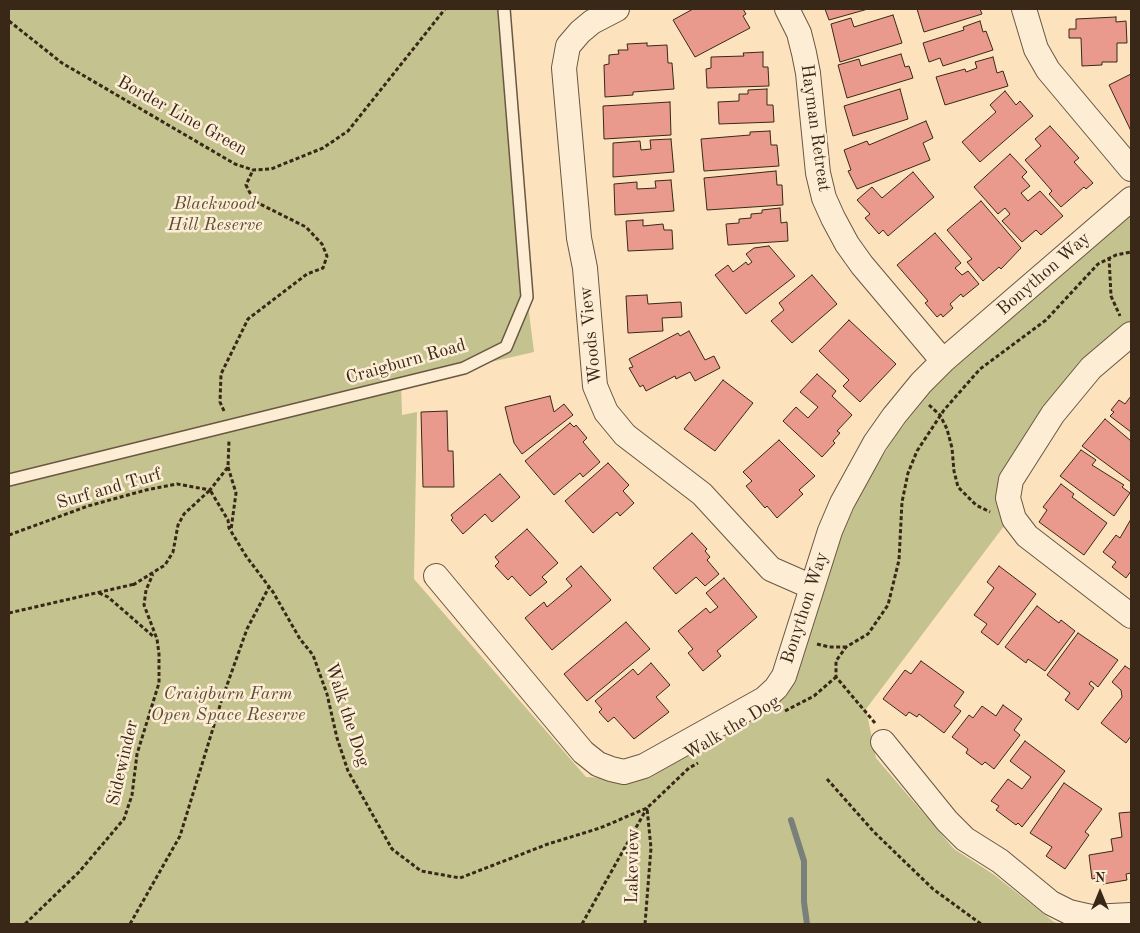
<!DOCTYPE html>
<html>
<head>
<meta charset="utf-8">
<style>
  body { margin:0 }
  #map { position:relative; width:1140px; height:933px; overflow:hidden; background:#fce3be; font-family:"Old Standard TT",serif }
  canvas { display:block }
  .frame { position:absolute; inset:0; border:10px solid #392818; pointer-events:none }
  .north { position:absolute; left:1075px; top:868px; width:50px; height:50px; -webkit-text-stroke:4px #fdedd5; paint-order:stroke; rotate:0deg; font-size:14px; font-weight:700; line-height:20px; text-align:center; color:#392818 }
  .north::after { content:''; display:block; margin:auto; width:18px; height:22px; background:#392818; clip-path:polygon(50% 0,100% 100%,50% 72%,0 100%) }
</style>
</head>
<body>
<div id="map">
<canvas width="1140" height="933"></canvas>
<div class="frame"></div>
<div class="north">N</div>
</div>
<script>
const context = document.querySelector('canvas').getContext('2d');
context.lineJoin = 'round';
function fill(path, color) { context.fillStyle = color; context.fill(path, 'evenodd'); }
const poly = rows => new Path2D(rows.map(r => 'M' + r).join(''));
function stroke(path, color, width, dash) { context.strokeStyle = color; context.lineWidth = width; context.lineCap = dash ? 'butt' : 'round'; context.setLineDash(dash || []); context.stroke(path); }
function drawText(font, color, halo, rows, align = 'center') {
  context.font = font + ' "Old Standard TT",serif'; context.lineWidth = 5; context.setLineDash([]); context.textBaseline = 'middle'; context.strokeStyle = halo; context.fillStyle = color; for (const [text, x, y, turn = 0] of rows) {
    context.save(); context.translate(x, y); context.rotate((+turn || 0) * Math.PI / 180); context.textAlign = isNaN(turn) ? turn : align; if (halo) context.strokeText(text, 0, 0); context.fillText(text, 0, 0); context.restore();
  }
}
const green = poly([
  [9,9,509,9,527,297,534,352,9,473],
  [1131,214,1131,322,1121,329,1074,371,1044,406,1008,464,998,503,1004,526,866,709,876,758,954,849,993,874,1054,922,1061,924,9,924,9,475,401,384,402,415,417,412,414,579,586,777,641,780,781,699,801,658,843,532,865,484,896,435,931,391,951,371]
]);
const stream = poly([
  [791,820,804,861,804,902,807,924]
]);
const building = poly([
  [693,9,743,9,746,14,743,16,750,28,695,57,673,20,693,9],
  [825,9,868,9,829,20,825,9],
  [917,9,980,9,982,14,924,32,917,9],
  [893,15,902,43,840,62,831,24,851,18,854,27,893,15],
  [1116,17,1116,22,1126,21,1127,43,1117,43,1117,62,1102,62,1102,65,1082,66,1081,38,1069,38,1069,29,1076,29,1076,19,1116,17],
  [980,21,983,32,986,31,993,50,943,66,940,58,929,62,923,43,964,30,963,27,980,21],
  [647,43,647,46,667,45,668,63,672,63,674,89,633,92,633,95,605,97,604,65,609,64,609,55,619,54,618,50,628,50,627,44,647,43],
  [763,52,763,67,768,67,769,86,707,88,706,69,711,68,711,57,744,56,743,53,763,52],
  [901,54,905,67,909,66,913,78,847,98,838,65,859,59,861,66,901,54],
  [993,57,997,73,1003,71,1008,86,945,105,936,77,965,69,966,72,977,68,975,62,993,57],
  [1131,74,1131,131,1109,85,1131,74],
  [767,89,767,105,773,105,774,122,719,124,718,102,739,101,739,94,748,94,748,90,767,89],
  [900,89,908,119,853,136,844,106,900,89],
  [1005,91,1016,105,1020,101,1033,116,980,162,962,142,996,112,990,105,1005,91],
  [670,102,671,135,604,139,603,106,670,102],
  [926,121,933,138,923,143,930,160,857,189,848,171,851,170,844,150,867,141,869,145,926,121],
  [1050,126,1079,158,1074,162,1093,183,1086,189,1084,187,1061,207,1049,194,1052,191,1025,160,1041,146,1035,139,1050,126],
  [770,131,771,145,777,145,779,166,704,171,701,139,750,135,750,132,770,131],
  [671,139,674,172,613,177,613,143,640,141,641,150,651,149,650,140,671,139],
  [1010,154,1027,172,1022,177,1030,186,1021,193,1028,201,1040,191,1063,216,1041,235,1036,230,1022,242,1002,221,1010,214,1005,208,998,214,974,187,1010,154],
  [776,171,777,185,782,185,783,205,707,210,704,178,776,171],
  [913,172,934,197,888,236,883,230,879,234,865,218,870,214,857,200,872,187,882,198,913,172],
  [671,180,674,211,615,215,614,184,637,182,637,189,656,188,655,181,671,180],
  [981,201,1021,248,1001,269,999,267,983,281,967,262,972,259,947,230,981,201],
  [780,208,781,223,787,222,788,241,728,245,726,224,739,223,739,219,751,218,751,214,762,213,762,210,780,208],
  [643,220,643,226,663,224,664,230,672,230,673,249,628,251,626,221,643,220],
  [935,233,961,263,955,268,962,275,968,271,979,284,963,297,961,294,950,304,953,308,943,317,941,314,937,317,925,303,928,301,897,265,935,233],
  [769,246,795,276,746,314,715,275,728,265,733,272,746,262,748,265,752,262,746,254,754,248,769,246],
  [812,275,837,304,792,343,771,321,784,310,779,303,812,275],
  [647,295,648,304,681,302,682,317,662,318,663,331,628,333,626,296,647,295],
  [849,320,896,364,860,402,843,386,849,380,819,351,849,320],
  [689,331,705,360,714,356,720,368,695,381,690,372,676,379,675,376,646,391,643,385,640,387,629,368,633,367,629,359,678,333,680,336,689,331],
  [817,374,836,391,832,396,852,415,837,431,840,433,833,441,835,443,822,457,783,421,796,407,808,418,818,407,800,392,817,374],
  [723,380,753,403,715,451,684,429,723,380],
  [550,396,554,412,564,404,573,415,522,454,514,443,505,407,550,396],
  [1131,396,1131,432,1110,416,1114,412,1111,410,1119,400,1125,404,1131,396],
  [447,411,448,451,453,451,454,487,423,487,421,412,447,411],
  [1105,419,1131,441,1131,482,1082,446,1105,419],
  [570,423,574,427,576,425,587,438,583,442,600,462,583,477,580,473,554,495,525,461,570,423],
  [779,440,815,476,799,490,803,494,777,518,767,506,765,508,746,486,752,481,743,472,779,440],
  [1081,450,1096,460,1092,465,1124,485,1122,487,1130,493,1114,516,1060,476,1081,450],
  [608,463,629,485,623,491,634,503,620,516,617,512,593,533,565,501,608,463],
  [500,474,520,497,492,522,485,514,463,534,451,520,453,518,451,515,500,474],
  [1061,484,1074,494,1072,497,1107,523,1084,555,1039,522,1047,510,1043,507,1061,484],
  [1131,519,1131,571,1126,578,1112,567,1116,562,1103,552,1116,535,1120,538,1131,519],
  [527,529,558,563,542,577,547,582,530,596,512,576,508,580,495,566,499,562,495,557,527,529],
  [692,533,707,549,705,551,710,557,707,560,719,574,705,586,696,577,676,594,653,568,692,533],
  [581,566,611,600,552,650,525,618,544,602,547,607,572,586,566,579,581,566],
  [999,566,1036,594,998,645,981,632,987,624,974,615,994,588,987,582,999,566],
  [724,578,757,617,717,651,721,656,703,671,688,653,693,649,678,631,706,608,710,613,718,607,706,593,724,578],
  [1037,606,1059,623,1061,620,1075,631,1045,671,1028,659,1026,663,1005,647,1037,606],
  [626,622,650,649,587,701,564,674,626,622],
  [1078,633,1118,660,1098,687,1091,681,1089,684,1094,688,1078,710,1065,700,1070,693,1047,675,1078,633],
  [921,661,964,692,954,706,961,711,944,733,919,714,917,717,909,712,906,716,883,699,905,670,911,674,921,661],
  [651,663,670,685,656,697,669,712,634,739,614,717,608,722,599,712,602,709,595,701,633,669,638,675,651,663],
  [1125,666,1131,670,1131,736,1126,743,1101,723,1122,697,1121,690,1112,682,1125,666],
  [1003,705,1022,719,1014,730,1020,735,994,769,985,762,982,765,966,753,968,749,952,737,969,715,973,718,982,706,996,716,1003,705],
  [1025,741,1065,771,1022,827,1018,823,1016,825,996,810,999,806,991,801,1008,779,1022,789,1031,777,1010,761,1025,741],
  [1064,783,1102,809,1085,832,1089,835,1065,869,1046,856,1052,847,1030,833,1064,783],
  [1131,812,1131,873,1126,874,1127,880,1103,884,1102,877,1092,879,1089,855,1113,851,1111,839,1122,837,1119,813,1131,812]
]);
const path = poly([
  [9,21,62,63,235,164,253,170,271,169,323,148,348,131,445,9],
  [1109,257,1111,296,1120,316],
  [929,405,940,415,947,429,952,448,954,471,958,487,976,505,990,512],
  [224,411,220,402,221,374,248,319,307,274,323,268,327,256,322,244,306,227,254,201,246,185,253,170],
  [228,467,236,493,231,530],
  [9,535,88,506,146,490,177,484,210,490,228,467,229,441],
  [133,585,165,565,173,552,178,525,184,514,210,490,228,520,229,528,246,556,273,592,300,639,313,655,327,694,337,738,348,771,392,849,421,871,460,878,548,844,600,828,647,808,689,768,698,763],
  [99,593,108,597,154,637],
  [9,613,135,584],
  [817,644,829,647,846,647],
  [785,711,814,696,836,677],
  [875,723,836,677,836,661,846,647,868,634,888,605,899,560,902,502,908,473,917,451,944,410,980,369,1046,320,1098,264,1116,255,1131,252],
  [827,779,874,832,933,889,981,924],
  [25,924,79,872,124,819,132,795,137,754,159,683,159,654,157,639,144,605,146,590,153,574],
  [130,924,180,836,222,699,247,629,269,587],
  [582,924,647,808],
  [645,924,651,848,647,808]
]);
const service = poly([
  [9,480,464,368,506,347,527,297,504,9]
]);
const minor = poly([
  [617,9,592,22,580,32,568,46,564,68,579,238,585,268,595,386,606,412,625,435,702,494,771,569,812,587],
  [787,9,799,33,804,53,808,73,818,173,824,198,833,218,847,244,862,265,943,361],
  [1024,9,1036,49,1048,70,1131,169],
  [1131,334,1091,368,1053,414,1011,480,1008,498,1014,519,1027,536,1131,616],
  [436,576,583,752,598,764,611,769,624,772,644,766,764,699,776,688,784,676,830,531,842,503,875,443,894,416,921,383,943,361,1131,199],
  [883,742,947,821,965,839,1000,861,1051,903,1069,912,1091,917,1131,915]
]);
const streetNames = [
  ["Border Line Green",182,116,29],
  ["Hayman Retreat",815,128,82],
  ["Bonython Way",1044,274,-41],
  ["Woods View",591,335,-96],
  ["Craigburn Road",406,362,-16],
  ["Surf and Turf",109,489,-16],
  ["Bonython Way",805,608,-72],
  ["Walk the Dog",347,715,72],
  ["Walk the Dog",732,728,-31],
  ["Sidewinder",123,763,-77],
  ["Lakeview",633,866,-89]
];
const parkNames = [
  ["Blackwood",215,204],
  ["Hill Reserve",215,225],
  ["Craigburn Farm",228,694],
  ["Open Space Reserve",228,715]
];
fill(green, '#c4c28e');
stroke(stream, '#79807a', 6);
fill(building, '#ea9a8c');
stroke(building, '#392818', 1);
stroke(service, '#6a5742', 14);
stroke(minor, '#6a5742', 26);
stroke(path, '#392818', 3, [4, 2.5]);
stroke(service, '#fdedd5', 11);
stroke(minor, '#fdedd5', 24);
drawText('18px', '#392818', '#fdedd5', streetNames);
drawText('italic 18px', '#5c4e36', '#fdedd5', parkNames);
</script>
</body>
</html>
